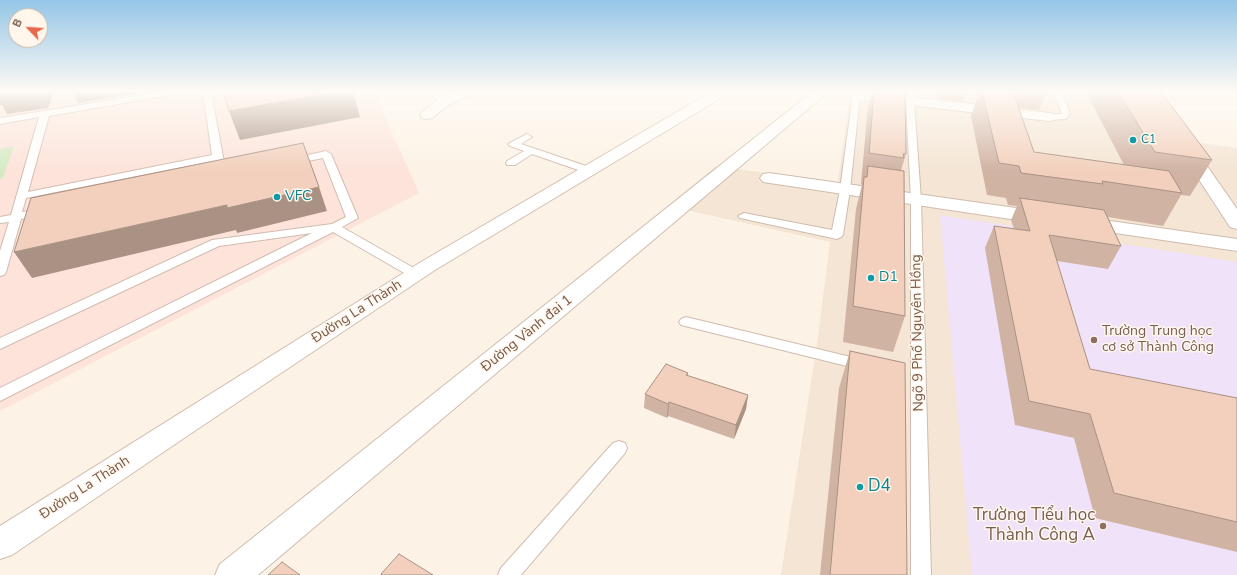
<!DOCTYPE html>
<html>
<head>
<meta charset="utf-8">
<style>
  body { margin:0 }
  #map { position:relative; width:1237px; height:575px; overflow:hidden; background:#fcf3e6; font-family:"Nunito Sans",sans-serif }
  canvas { display:block }
  .north { position:absolute; left:8px; top:8px; width:40px; height:40px; box-sizing:border-box; background:#fff7ec; border:1px solid #c8b7ab; border-radius:50%; rotate:295deg; font-size:11px; font-weight:700; line-height:16px; text-align:center; color:#76584a }
  .north::after { content:''; display:block; margin:auto; width:14px; height:18px; background:#e7684b; clip-path:polygon(50% 0,100% 100%,50% 72%,0 100%) }
</style>
</head>
<body>
<div id="map">
<canvas width="1237" height="575"></canvas>
<div class="north">B</div>
</div>
<script>
const context = document.querySelector('canvas').getContext('2d');
context.lineJoin = 'round';
function fill(path, color) { context.fillStyle = color; context.fill(path, 'evenodd'); }
const poly = rows => new Path2D(rows.map(r => 'M' + r).join(''));
function stroke(path, color, width, dash) { context.strokeStyle = color; context.lineWidth = width; context.lineCap = dash ? 'butt' : 'round'; context.setLineDash(dash || []); context.stroke(path); }
function drawText(font, color, halo, rows, align = 'center') {
  context.font = font + ' "Nunito Sans",sans-serif'; context.lineWidth = 3; context.setLineDash([]); context.textBaseline = 'middle'; context.strokeStyle = halo; context.fillStyle = color; for (const [text, x, y, turn = 0] of rows) {
    context.save(); context.translate(x, y); context.rotate((+turn || 0) * Math.PI / 180); context.textAlign = isNaN(turn) ? turn : align; if (halo) context.strokeText(text, 0, 0); context.fillText(text, 0, 0); context.restore();
  }
}
const residential = poly([
  [850,92,865,92,910,97,911,92,1155,92,1194,142,1237,148,1237,575,781,575,818,337,830,242,668,206,716,166,838,183]
]);
const commercial = poly([
  [0,92,374,92,419,193,0,411]
]);
const education = poly([
  [940,215,1237,262,1237,575,972,575]
]);
const green = poly([
  [14,146,3,178,0,179,0,149]
]);
const service = poly([
  [161,92,180,92,176,94,49,116,28,192,212,155,203,92,211,92,223,157,224,166,223,168,215,168,213,161,26,198,22,212,42,209,48,212,46,214,21,219,6,272,4,275,0,276,0,251,9,222,0,223,0,217,11,215,39,117,0,124,0,118,161,92],
  [909,92,917,92,914,101,921,200,931,575,911,575,911,200,906,101,909,92],
  [1053,92,1061,92,1070,113,1066,119,1049,120,1045,117,1049,114,1060,114,1062,113,1053,92],
  [853,93,859,93,860,95,850,190,843,235,841,237,837,239,740,218,738,216,744,213,832,230,840,190,853,93],
  [527,134,532,137,521,144,592,168,593,170,588,173,584,172,532,154,515,165,507,165,506,163,507,161,524,151,510,146,508,144,527,134],
  [326,151,331,154,358,218,342,227,419,271,421,274,419,277,411,277,333,232,0,401,0,388,312,233,219,246,0,349,0,338,212,240,332,224,346,217,323,158,293,164,288,161,290,159,326,151],
  [686,317,863,360,868,361,870,365,868,369,863,370,681,325,679,322,681,319,686,317],
  [619,441,625,443,627,448,625,453,521,575,498,575,501,568,613,443,619,441]
]);
const minor = poly([
  [431,92,445,92,447,95,453,92,472,92,470,95,450,104,432,118,427,119,422,118,420,115,422,112,437,100,431,92],
  [851,92,867,92,1049,113,1054,114,1056,117,1054,120,1049,121,856,99,851,98,849,95,851,92],
  [1187,144,1193,146,1237,209,1237,229,1230,227,1179,149,1181,146,1187,144],
  [769,173,1044,212,1051,214,1054,218,1051,222,1044,224,763,182,760,178,763,174,769,173],
  [1082,217,1237,239,1237,251,1075,227,1072,223,1075,219,1082,217]
]);
const tertiary = poly([
  [812,92,828,92,258,575,215,575,220,564,812,92]
]);
const secondary = poly([
  [711,92,728,92,726,95,435,270,190,434,12,555,0,559,0,526,421,262,711,92]
]);
const wall = poly([
  [872,92,905,92,906,154,901,170,905,316,893,352,843,342,856,209,862,185,861,184,868,106],
  [937,92,966,92,963,102,937,99],
  [979,92,1047,92,1039,110,1018,108,1034,152,1124,165,1086,92,1161,92,1212,160,1190,196,1181,195,1163,226,1108,217,1121,246,1108,269,1057,261,1090,369,1237,398,1237,552,1095,518,1074,438,1015,425,985,248,994,226,1014,229,1011,220,1017,206,1008,205,1006,198,987,195,971,116],
  [850,351,907,575,820,575,839,388],
  [688,373,688,376,748,395,746,409,734,439,668,416,667,418,644,408,645,394]
]);
const shadedWall = poly([
  [0,92,54,92,48,108,7,114,2,105,0,105],
  [73,92,144,92,78,103],
  [336,92,353,92,360,117,240,140,229,111],
  [319,187,327,211,237,233,236,230,32,278,14,252,227,205],
  [748,395,746,409,734,439,736,425],
  [669,402,668,416,667,418,668,404]
]);
const building = poly([
  [223,92,336,92,229,111,223,92],
  [874,92,905,92,906,154,903,154,904,158,869,153,874,92],
  [982,92,1013,92,1034,152,1169,171,1182,193,1102,181,1103,184,1021,173,1019,166,999,163,982,92],
  [1118,92,1161,92,1212,160,1155,152,1118,92],
  [303,143,319,187,227,208,227,205,14,252,31,198,303,143],
  [868,166,904,171,905,316,853,306,864,177,867,177,868,166],
  [1020,198,1104,210,1121,246,1049,235,1090,369,1237,398,1237,522,1114,493,1090,414,1029,401,994,226,1030,231,1020,198],
  [850,351,905,363,907,575,830,575,850,351],
  [666,364,688,373,686,375,748,395,736,425,669,402,668,404,645,394,666,364],
  [399,554,433,575,382,575,381,574,399,554],
  [282,562,300,575,268,575,282,562]
]);
const markers = [
  [1133,140,4,"#0f9aa8"],
  [277,197,4,"#0f9aa8"],
  [871,278,4,"#0f9aa8"],
  [1094,340,4,"#8d6e63"],
  [860,487,4,"#0f9aa8"],
  [1103,526,4,"#8d6e63"]
];
const farCulturenames = [
  ["C1",1141,140]
];
const cultureNames = [
  ["VFC",285,197],
  ["D1",879,278]
];
const streetNames = [
  ["Đường La Thành",357,312,-33],
  ["Ngõ 9 Phố Nguyên Hồng",918,333,-91],
  ["Đường Vành đai 1",527,334,-39],
  ["Đường La Thành",85,488,-33]
];
const educationNames = [
  ["Trường Trung học",1102,332],
  ["cơ sở Thành Công",1102,348]
];
const nearCulturenames = [
  ["D4",868,487]
];
const nearEducationnames = [
  ["Trường Tiểu học",1095,516],
  ["Thành Công A",1095,536]
];
fill(residential, '#f4e5d4');
fill(commercial, '#fde3da');
fill(education, '#f0e2f9');
fill(green, '#d5eac4');
stroke(service, '#d0bcae', 2);
stroke(minor, '#d0bcae', 2);
stroke(tertiary, '#d0bcae', 2);
stroke(secondary, '#d3bcac', 2);
fill(service, '#fff');
fill(minor, '#fff');
fill(tertiary, '#fff');
fill(secondary, '#fff');
fill(wall, '#d0b3a3');
fill(shadedWall, '#a99284');
fill(building, '#f2d0bd');
stroke(building, '#a99284', 1);
const sky = context.createLinearGradient(0, 0, 0, 172);
sky.addColorStop(0, '#95c6e7');
sky.addColorStop(0.53, '#fefaf4');
sky.addColorStop(1, '#fefaf400');
context.fillStyle = sky;
context.fillRect(0, 0, 1237, 172);
for (const [x, y, r, color] of markers) { const dot = new Path2D(); dot.arc(x, y, r, 0, 2 * Math.PI); context.fillStyle = color; context.fill(dot); stroke(dot, '#fff7ec', 1.5); }
drawText('12px', '#0d838f', '#fff7ec', farCulturenames, 'left');
drawText('14px', '#0d838f', '#fff7ec', cultureNames, 'left');
drawText('14px', '#76584a', '#fff7ec', streetNames);
drawText('14px', '#785e54', '#fff7ec', educationNames, 'left');
drawText('17px', '#0d838f', '#fff7ec', nearCulturenames, 'left');
drawText('17px', '#785e54', '#fff7ec', nearEducationnames, 'right');
</script>
</body>
</html>
